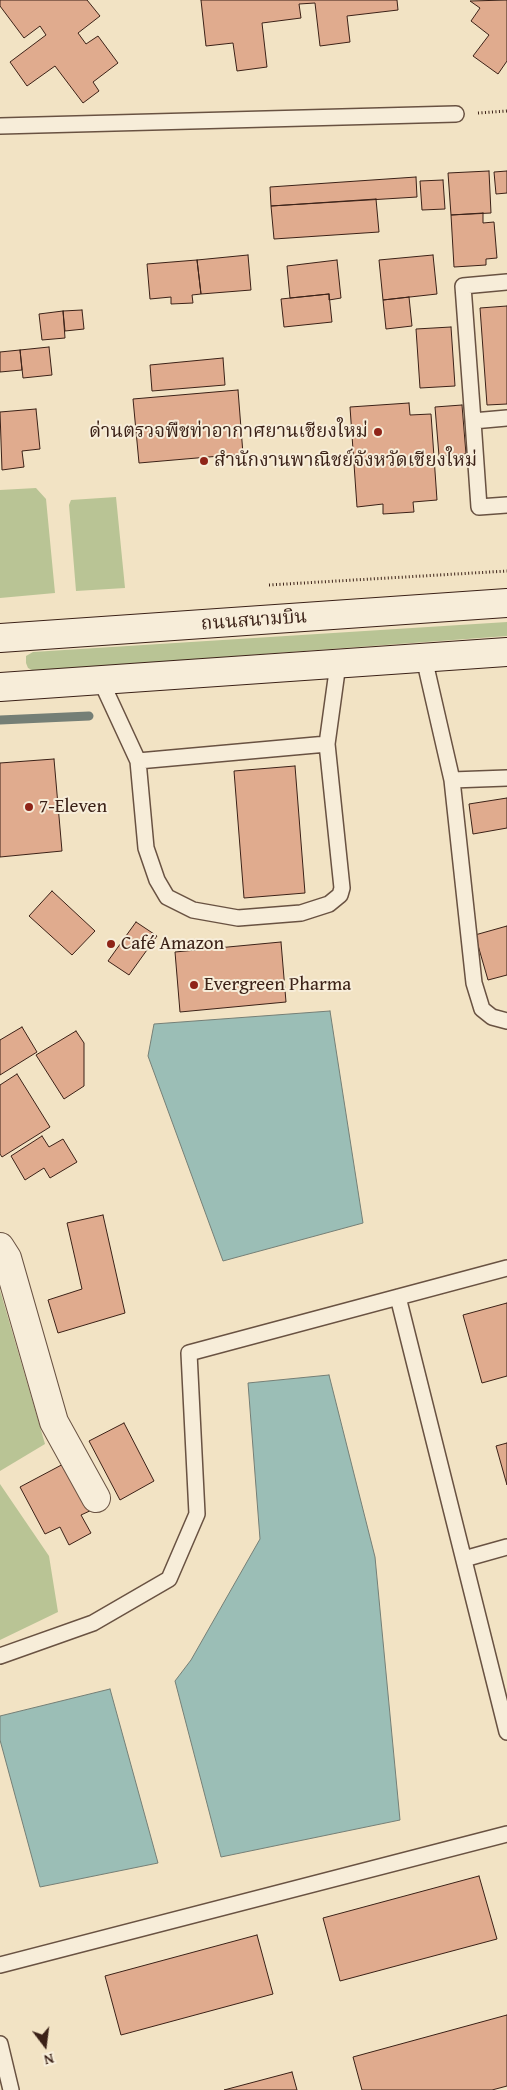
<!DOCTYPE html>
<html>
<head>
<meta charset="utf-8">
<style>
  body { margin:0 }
  #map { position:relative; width:507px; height:2090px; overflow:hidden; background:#f2e3c4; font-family:"Gentium Book Plus",serif }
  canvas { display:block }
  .north { position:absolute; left:20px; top:2020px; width:50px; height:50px; -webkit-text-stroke:4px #f7edd9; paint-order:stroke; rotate:165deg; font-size:14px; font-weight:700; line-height:20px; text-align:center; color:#3b2117 }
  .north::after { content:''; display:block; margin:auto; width:18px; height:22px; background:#3b2117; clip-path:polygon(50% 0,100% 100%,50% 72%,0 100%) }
</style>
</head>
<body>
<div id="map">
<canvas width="507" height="2090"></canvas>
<div class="north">N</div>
</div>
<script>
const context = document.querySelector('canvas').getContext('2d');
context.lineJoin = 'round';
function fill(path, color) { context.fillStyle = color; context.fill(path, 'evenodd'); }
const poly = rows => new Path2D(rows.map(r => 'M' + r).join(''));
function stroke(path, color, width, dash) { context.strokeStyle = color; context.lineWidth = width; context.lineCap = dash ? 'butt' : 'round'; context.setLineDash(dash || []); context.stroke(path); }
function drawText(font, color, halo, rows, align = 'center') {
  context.font = font + ' "Gentium Book Plus","Noto Serif Thai",serif'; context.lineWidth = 4; context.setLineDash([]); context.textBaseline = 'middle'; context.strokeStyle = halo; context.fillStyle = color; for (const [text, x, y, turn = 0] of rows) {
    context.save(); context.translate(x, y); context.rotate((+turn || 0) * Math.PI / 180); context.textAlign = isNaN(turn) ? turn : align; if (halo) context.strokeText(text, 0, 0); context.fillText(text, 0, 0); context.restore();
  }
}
const green = poly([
  [36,488,46,499,55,593,0,598,0,490],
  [116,497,125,588,76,591,69,505,71,500],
  [507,622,507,636,34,671,28,668,26,663,26,656,33,652],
  [0,1290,45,1444,0,1471],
  [0,1484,49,1556,58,1612,0,1640]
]);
const water = poly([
  [330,1011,363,1223,223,1261,148,1056,154,1024,330,1011],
  [329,1375,375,1557,400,1820,221,1857,175,1681,191,1660,260,1539,248,1383,329,1375],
  [110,1689,158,1863,40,1887,0,1740,0,1716,110,1689]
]);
const stream = poly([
  [0,720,89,716]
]);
const building = poly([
  [0,0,87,0,100,16,78,33,86,44,98,36,118,63,93,82,99,91,83,103,55,66,27,86,10,62,46,35,40,26,24,38,0,6,0,0],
  [201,0,397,0,398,10,347,16,350,42,320,46,315,3,299,4,301,18,262,23,267,67,237,71,233,43,206,46,201,0],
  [507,0,507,61,498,74,473,56,489,35,471,21,480,8,470,1,507,0],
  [489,171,491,213,451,215,448,173,489,171],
  [507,171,507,193,496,194,494,172,507,171],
  [416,177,417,197,271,206,270,187,416,177],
  [443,180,445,209,422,210,420,181,443,180],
  [376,199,379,232,274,239,271,206,376,199],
  [483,213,483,223,494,222,497,258,486,259,486,265,454,267,451,215,483,213],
  [248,255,251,290,201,294,197,260,248,255],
  [433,255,437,294,383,300,379,260,433,255],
  [197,260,201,294,192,295,193,303,171,304,171,297,150,299,147,264,197,260],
  [337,260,341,298,329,300,329,294,290,298,287,266,337,260],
  [329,294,332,322,284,327,281,299,329,294],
  [409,297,412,326,386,329,383,300,409,297],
  [507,306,507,404,487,405,480,308,507,306],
  [82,310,84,329,65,331,63,311,82,310],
  [63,311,65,338,42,340,39,314,63,311],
  [451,327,455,386,420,388,416,329,451,327],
  [49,347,52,375,23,378,20,350,49,347],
  [20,350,22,370,0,372,0,352,20,350],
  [223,358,225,385,152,391,150,365,223,358],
  [238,390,243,454,139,463,133,399,238,390],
  [409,403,410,415,431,414,437,500,413,502,414,512,383,514,383,504,357,507,350,407,409,403],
  [462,405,466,454,439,456,435,407,462,405],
  [36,409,40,449,22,451,24,467,2,470,0,412,36,409],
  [54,759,62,851,0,857,0,763,54,759],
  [295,766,305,893,244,898,234,771,295,766],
  [507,798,507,828,473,834,469,804,507,798],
  [52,891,95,931,72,955,29,916,52,891],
  [136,922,157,936,129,975,108,961,136,922],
  [507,926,507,975,488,980,475,935,507,926],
  [281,942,286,1002,180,1012,175,952,281,942],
  [22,1027,37,1052,0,1075,0,1040,22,1027],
  [76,1031,84,1043,84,1086,64,1099,36,1055,76,1031],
  [17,1074,50,1127,2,1157,0,1154,0,1085,17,1074],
  [42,1136,49,1147,63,1139,77,1162,50,1178,44,1168,25,1180,11,1156,42,1136],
  [103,1215,125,1313,58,1333,48,1300,82,1289,67,1223,103,1215],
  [507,1303,507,1376,482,1383,463,1315,507,1303],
  [124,1423,154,1481,120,1500,89,1441,124,1423],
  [507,1443,507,1485,496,1446,507,1443],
  [69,1461,94,1509,81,1515,91,1533,69,1545,60,1527,45,1534,20,1487,69,1461],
  [479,1876,497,1939,340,1981,323,1918,479,1876],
  [257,1935,273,1994,121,2035,105,1976,257,1935],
  [507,2015,507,2086,492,2090,362,2090,353,2057,507,2015],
  [292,2072,297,2090,224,2090,292,2072]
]);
const path = poly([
  [478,113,507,111],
  [269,585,507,571]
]);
const lane = poly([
  [0,126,456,114],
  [507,418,473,421,479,507,507,505],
  [473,421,463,286,507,282],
  [424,658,452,780,474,983,482,1009,492,1017,507,1021],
  [101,681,138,761,146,848,157,880,167,897,193,910,238,918,301,913,329,904,340,895,342,888,327,744,338,664],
  [138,761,327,744],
  [452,780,507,778],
  [398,1297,507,1732],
  [464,1559,507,1547],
  [0,1656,93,1623,169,1579,197,1514,189,1353,507,1268],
  [0,1965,507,1834],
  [0,2044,11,2090]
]);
const street = poly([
  [0,1247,7,1258,54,1422,96,1498]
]);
const secondary = poly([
  [0,638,507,603],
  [0,687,507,652]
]);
const markers = [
  [378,432,5,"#8f2418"],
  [204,461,5,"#8f2418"],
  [29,807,5,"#8f2418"],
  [111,944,5,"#8f2418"],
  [194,985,5,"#8f2418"]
];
const poiNames = [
  ["ด่านตรวจพืชท่าอากาศยานเชียงใหม่",368,432,"right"],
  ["สำนักงานพาณิชย์จังหวัดเชียงใหม่",214,461],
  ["7-Eleven",39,807],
  ["Café Amazon",121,944],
  ["Evergreen Pharma",204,985]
];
const streetNames = [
  ["ถนนสนามบิน",254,621,-4]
];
fill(green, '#b9c495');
fill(water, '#9bbeb6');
stroke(water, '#757f76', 1);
stroke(stream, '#757f76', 9);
fill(building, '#e0ab8e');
stroke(building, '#3b2117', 1);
stroke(lane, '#695242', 18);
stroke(street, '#695242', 30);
stroke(secondary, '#3b2117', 30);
stroke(path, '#3b2117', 3, [1, 2.5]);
stroke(lane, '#f7edd9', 15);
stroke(street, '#f7edd9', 28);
stroke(secondary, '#f7edd9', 28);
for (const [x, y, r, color] of markers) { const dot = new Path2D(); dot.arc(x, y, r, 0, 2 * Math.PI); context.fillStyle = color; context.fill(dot); stroke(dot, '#f7edd9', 2); }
drawText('19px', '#3b2117', '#f7edd9', poiNames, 'left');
drawText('19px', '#3b2117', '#f7edd9', streetNames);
</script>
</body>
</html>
